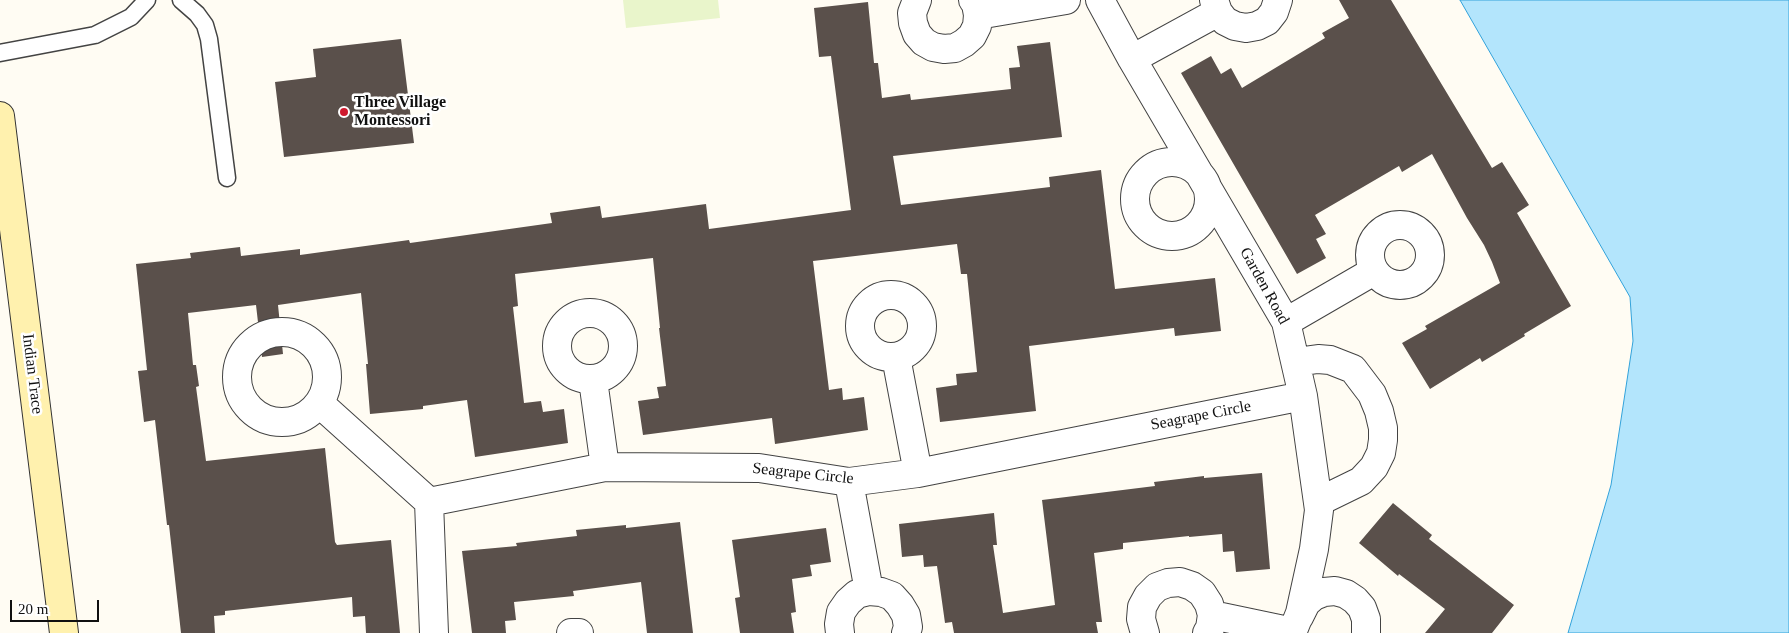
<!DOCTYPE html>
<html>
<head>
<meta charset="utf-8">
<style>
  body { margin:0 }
  #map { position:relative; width:1789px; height:633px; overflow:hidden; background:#fffcf3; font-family:"Times New Roman",serif }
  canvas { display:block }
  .scale { position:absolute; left:10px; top:600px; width:89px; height:22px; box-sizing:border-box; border:2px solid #101010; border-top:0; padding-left:6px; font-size:15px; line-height:18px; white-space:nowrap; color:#101010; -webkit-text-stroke:4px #fff; paint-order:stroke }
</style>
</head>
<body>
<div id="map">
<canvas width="1789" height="633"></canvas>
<div class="scale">20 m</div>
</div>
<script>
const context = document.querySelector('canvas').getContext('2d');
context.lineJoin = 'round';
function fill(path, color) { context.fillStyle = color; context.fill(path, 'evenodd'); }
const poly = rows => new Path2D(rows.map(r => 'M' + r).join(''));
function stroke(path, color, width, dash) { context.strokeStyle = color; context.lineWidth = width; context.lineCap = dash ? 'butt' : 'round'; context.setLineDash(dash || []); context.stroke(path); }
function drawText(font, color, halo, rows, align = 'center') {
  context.font = font + ' "Times New Roman",serif'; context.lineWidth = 5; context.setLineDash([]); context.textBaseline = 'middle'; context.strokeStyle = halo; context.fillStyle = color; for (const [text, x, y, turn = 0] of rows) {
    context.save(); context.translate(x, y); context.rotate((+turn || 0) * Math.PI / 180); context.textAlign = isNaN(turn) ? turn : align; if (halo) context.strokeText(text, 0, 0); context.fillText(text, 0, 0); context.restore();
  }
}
const pitch = poly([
  [623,0,718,0,720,18,626,28]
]);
const water = poly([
  [1460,0,1789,0,1789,633,1568,633,1611,485,1633,341,1630,297,1460,0]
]);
const building = poly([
  [1339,0,1391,0,1492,168,1502,162,1529,205,1517,213,1571,306,1524,334,1525,336,1482,362,1480,358,1430,389,1402,343,1427,329,1425,326,1500,283,1492,262,1484,245,1467,218,1432,154,1402,172,1399,166,1315,215,1326,234,1316,239,1326,258,1297,274,1181,73,1211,56,1221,74,1231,68,1242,88,1325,38,1322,33,1349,18],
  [868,2,874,63,878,63,882,98,910,94,911,100,1011,89,1009,68,1020,67,1017,46,1050,42,1062,137,893,156,901,205,1050,187,1049,177,1101,170,1115,289,1215,278,1221,331,1175,336,1174,328,1029,346,1036,411,940,422,936,388,957,385,956,374,977,372,967,274,961,274,957,244,813,261,829,390,842,388,843,400,864,397,868,430,775,444,772,418,643,435,638,401,659,398,657,387,666,386,659,328,660,328,653,258,515,274,518,306,513,307,524,403,541,401,543,412,564,409,568,443,475,457,467,400,423,406,423,409,370,414,366,364,368,364,361,293,278,305,283,354,262,357,256,305,188,313,193,365,196,365,199,386,196,387,206,461,325,448,335,542,337,545,391,540,400,633,366,633,365,616,353,617,352,597,225,611,225,615,214,616,215,633,181,633,169,525,167,525,155,420,144,422,138,371,147,370,136,264,191,258,190,253,240,247,241,256,300,249,300,255,409,240,410,243,552,223,550,213,600,206,602,218,706,204,709,229,851,210,831,56,819,57,814,8],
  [401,39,414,143,284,157,275,82,316,77,313,49],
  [1262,473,1270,569,1236,572,1234,551,1223,552,1222,534,1189,537,1189,536,1123,543,1123,549,1094,553,1102,622,1096,622,1098,633,954,633,952,622,945,623,937,566,924,567,923,555,902,557,899,524,994,513,997,545,993,545,1003,613,1055,605,1042,500,1155,486,1154,482,1204,476,1204,478],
  [1393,503,1432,535,1429,539,1514,605,1492,633,1425,633,1445,609,1399,574,1398,576,1359,543],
  [680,522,693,633,647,633,641,582,573,591,574,596,514,602,516,620,505,621,506,633,472,633,462,551,517,546,516,543,577,536,576,530,626,525,626,528],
  [826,528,831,562,810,565,812,576,792,579,796,612,791,613,794,633,740,633,735,598,740,597,732,540]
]);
const lane = poly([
  [181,0,197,14,205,25,209,39,227,178],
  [0,53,95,35,131,17,147,0]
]);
const street = poly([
  [917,0,912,13,913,23,917,34,924,42,933,47,944,49,955,48,964,43,972,36,977,26,978,15,976,4,973,0],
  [1100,0,1132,59,1286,322,1303,396,1319,510,1314,549,1300,613,1292,633],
  [1214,0,1218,12,1225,21,1235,26,1246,28,1257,26,1267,21,1274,12,1278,0],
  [978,15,1066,0],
  [1132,59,1218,12],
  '1135 199a37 37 0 1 1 74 0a37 37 0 1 1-74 0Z',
  '1370 255a30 30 0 1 1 60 0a30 30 0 1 1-60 0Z',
  '860 326a31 31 0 1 1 62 0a31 31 0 1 1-62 0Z',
  '557 346a33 33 0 1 1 66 0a33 33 0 1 1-66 0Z',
  [1286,322,1374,271],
  '237 377a45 45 0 1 1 90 0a45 45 0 1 1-90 0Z',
  [896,357,918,473],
  [1296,362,1318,359,1330,360,1353,369,1372,394,1379,411,1383,428,1383,440,1381,453,1374,467,1361,481,1318,502],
  [593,380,605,467],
  [319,403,429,502],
  [849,482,869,591],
  [1212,615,1293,632],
  [1299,617,1306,603,1314,596,1324,592,1335,591,1346,594,1355,600,1362,608,1366,619,1366,633],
  [434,633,429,502,605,467,759,468,849,482,918,473,1303,396],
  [571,633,579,633],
  [840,633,839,624,841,612,848,602,857,594,869,591,881,592,892,596,900,605,906,615,908,627,906,633],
  [1145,633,1141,619,1142,607,1148,596,1157,587,1168,583,1180,582,1192,586,1202,593,1209,604,1212,615,1210,628,1207,633]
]);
const secondary = poly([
  [0,116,64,633]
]);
const markers = [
  [344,112,5,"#cf192d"]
];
const poiNames = [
  ["Three Village",354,103],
  ["Montessori",354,121]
];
const streetNames = [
  ["Garden Road",1264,286,61],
  ["Indian Trace",32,374,83],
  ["Seagrape Circle",1201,416,-11],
  ["Seagrape Circle",803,474,6]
];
fill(pitch, '#e9f5cb');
fill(water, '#b3e5fc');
stroke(water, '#32a2da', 1);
fill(building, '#5a504b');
stroke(lane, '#434343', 19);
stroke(street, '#434343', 30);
stroke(secondary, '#323232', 30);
stroke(lane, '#fff', 16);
stroke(street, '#fff', 28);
stroke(secondary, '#fff1ae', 28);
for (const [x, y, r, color] of markers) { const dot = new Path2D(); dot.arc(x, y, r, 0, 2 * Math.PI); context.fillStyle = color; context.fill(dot); stroke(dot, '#fff', 2); }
drawText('bold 16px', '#101010', '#fff', poiNames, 'left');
drawText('16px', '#101010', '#fff', streetNames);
</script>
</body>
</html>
